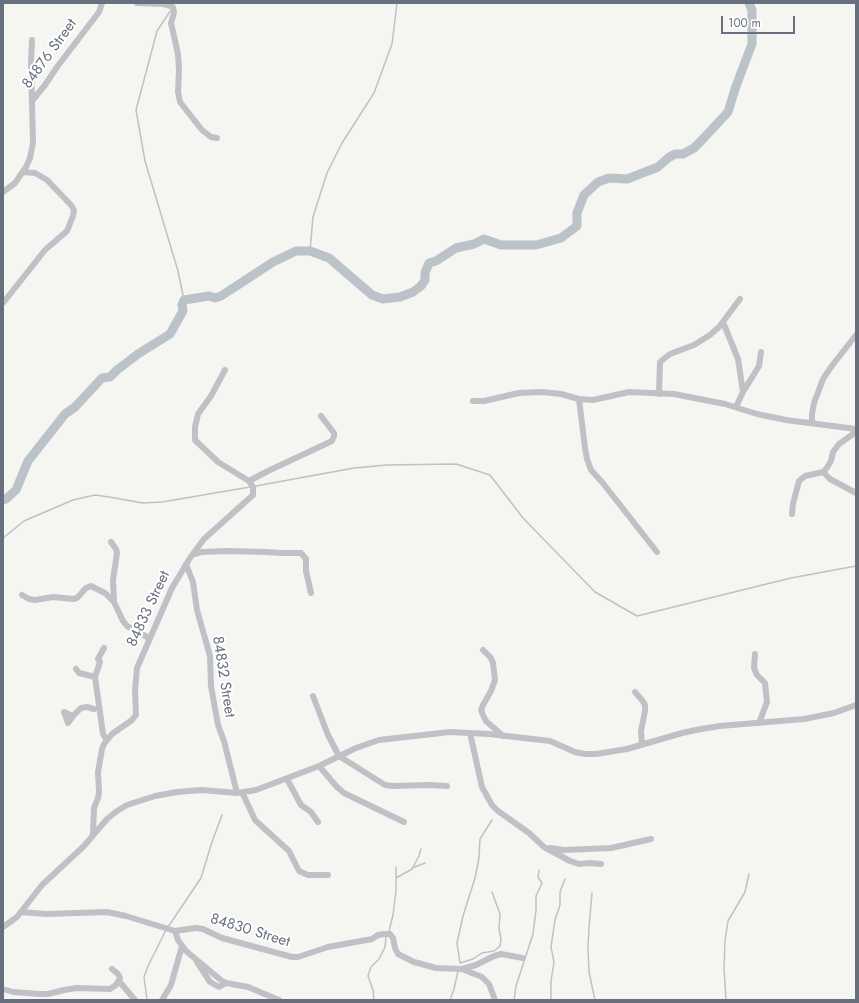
<!DOCTYPE html>
<html>
<head>
<meta charset="utf-8">
<style>
  body { margin:0 }
  #map { position:relative; width:859px; height:1003px; overflow:hidden; background:#f5f5f2; font-family:Jost,sans-serif }
  canvas { display:block }
  .frame { position:absolute; inset:0; border:4px solid #687080; pointer-events:none }
  .scale { position:absolute; left:721px; top:16px; width:74px; height:18px; box-sizing:border-box; border:2px solid #687080; border-top:0; padding-left:5px; font-size:12px; line-height:14px; white-space:nowrap; color:#687080; -webkit-text-stroke:3px #fff; paint-order:stroke }
</style>
</head>
<body>
<div id="map">
<canvas width="859" height="1003"></canvas>
<div class="frame"></div>
<div class="scale">100 m</div>
</div>
<script>
const context = document.querySelector('canvas').getContext('2d');
context.lineJoin = 'round';
const poly = rows => new Path2D(rows.map(r => 'M' + r).join(''));
function stroke(path, color, width, dash) { context.strokeStyle = color; context.lineWidth = width; context.lineCap = dash ? 'butt' : 'round'; context.setLineDash(dash || []); context.stroke(path); }
function drawText(font, color, halo, rows, align = 'center') {
  context.font = font + ' Jost,sans-serif'; context.lineWidth = 4; context.setLineDash([]); context.textBaseline = 'middle'; context.strokeStyle = halo; context.fillStyle = color; for (const [text, x, y, turn = 0] of rows) {
    context.save(); context.translate(x, y); context.rotate((+turn || 0) * Math.PI / 180); context.textAlign = isNaN(turn) ? turn : align; if (halo) context.strokeText(text, 0, 0); context.fillText(text, 0, 0); context.restore();
  }
}
const stream = poly([
  [171,10,157,31,136,110,145,161,178,271,184,300],
  [310,251,313,217,327,173,342,143,374,93,392,44,397,3],
  [256,486,354,468,387,465,456,464,490,475,523,518,595,592,637,616,791,578,856,566],
  [3,538,24,521,73,500,95,495,109,497,143,503,162,502,250,487],
  [492,820,480,839,479,858,475,878,463,916,457,943,460,963,473,959,482,953,494,951,500,946,501,939,499,928,500,914,492,892],
  [412,868,425,863],
  [396,878,412,869,419,856,421,849],
  [592,893,589,928,588,948,589,972,595,1000],
  [168,927,201,878,212,842,222,815],
  [389,931,393,915,396,891,396,867],
  [147,1000,144,977,148,966,166,930],
  [374,1000,373,990,368,976,371,967,379,959,385,947,386,936],
  [450,1000,454,989,458,971],
  [514,1000,516,986,533,934,536,910,536,896,542,883,538,877,539,870],
  [551,1000,551,981,554,962,551,947,555,920,560,905,560,892,565,879],
  [726,1000,724,968,725,940,728,921,745,892,749,874]
]);
const river = poly([
  [3,500,6,499,16,490,28,461,65,414,75,407,102,378,110,377,117,370,138,354,170,334,183,311,182,305,184,300,209,296,215,298,221,296,273,262,296,251,310,251,329,258,372,295,383,299,400,297,413,292,421,286,425,280,425,273,429,263,436,261,456,248,474,244,484,239,501,245,536,245,561,238,577,226,577,213,584,195,598,182,609,178,627,179,658,167,668,158,675,154,683,154,694,148,702,140,728,112,736,86,752,44,752,10,749,3]
]);
const minor = poly([
  [137,3,163,4,173,7,174,13,171,23,178,54,179,70,178,92,180,102,202,130,211,137,217,138],
  [32,101,45,85,57,67,99,12,102,3],
  [3,192,15,183,26,167,30,158,33,143,31,64,32,40],
  [3,303,45,250,67,231,73,216,74,210,71,205,47,180,35,173,23,172],
  [723,322,738,359,743,392],
  [659,394,660,362,670,354,694,345,710,335,719,327,740,299],
  [579,399,585,448,587,459,591,470,602,482,657,552],
  [473,401,484,401,519,393,542,392,561,394,579,399,593,400,629,392,674,394,725,404,757,414,786,420,856,429],
  [736,407,743,392,759,366,761,352],
  [812,423,812,414,814,403,823,379,831,367,856,335],
  [823,472,830,479,856,493],
  [249,481,268,471,332,441,334,436,334,433,321,416],
  [792,514,793,504,799,481,805,476,823,472,826,469,831,461,833,452,839,444,856,432],
  [111,542,116,549,117,553,113,580,114,602,123,621,127,626,149,638],
  [192,555,202,552,228,551,266,552,282,553,301,553,306,559,306,571,311,593],
  [186,564,193,582,197,610,210,656,211,686,218,725,224,741,237,793],
  [22,595,29,599,35,600,53,597,73,599,77,598,86,588,91,586,105,593,114,602],
  [104,648,98,659,100,662,95,677,103,734,107,740],
  [483,650,491,658,493,663,495,680,491,691,483,705,481,710,483,715,486,721,503,736],
  [755,654,754,668,757,675,765,683,767,702,759,723],
  [76,669,79,673,95,677],
  [635,692,642,700,645,705,645,711,641,731,642,745],
  [313,696,328,735,339,756,385,785,393,786,430,785,447,786],
  [73,716,68,723,64,712,73,716,81,708,87,707,94,709],
  [470,733,482,787,492,805,498,811,529,833,544,847,570,861,579,864,590,863,601,864],
  [319,766,337,787,344,793,404,822],
  [287,779,301,805,311,812,318,822],
  [242,792,255,820,289,851,299,871,308,875,328,875],
  [93,834,94,808,98,798,99,792,98,772,102,749,104,744,112,734,132,720,136,715,135,691,137,668,172,588,190,558,204,539,253,495,253,487,249,481,218,462,195,440,195,427,198,414,211,396,225,370],
  [550,848,564,850,611,848,651,839],
  [21,912,46,914,107,912,126,916,175,931,196,928,203,929,222,938,292,957,298,957,328,947,372,939,378,935,385,934,390,934,393,938,395,948,398,954,414,962,436,968,462,969,476,965,494,956,501,954,523,958],
  [3,927,17,917,42,885,84,846,107,819,117,811,127,805,155,796,177,792,202,790,237,793,256,790,319,766,356,748,379,740,450,732,489,734,550,741,575,752,585,754,596,754,627,749,682,733,701,729,720,726,804,719,834,713,856,705],
  [175,931,178,940,186,951,222,981,226,983,248,987,279,1000],
  [197,962,210,982,219,987,226,983],
  [462,969,482,977,489,984,495,1000],
  [119,981,135,1000],
  [3,989,13,992,39,994,48,994,64,990,77,988,110,989,116,985,120,978,118,974,112,969],
  [162,1000,171,985,182,946]
]);
const streetNames = [
  ["84876 Street",50,54,-54],
  ["84833 Street",149,609,-65],
  ["84832 Street",223,677,81],
  ["84830 Street",250,931,17]
];
stroke(stream, '#bbc2c8', 1.5);
stroke(river, '#bbc2c8', 9);
stroke(minor, '#bfc1c6', 6);
drawText('15px', '#687080', '#fff', streetNames);
</script>
</body>
</html>
